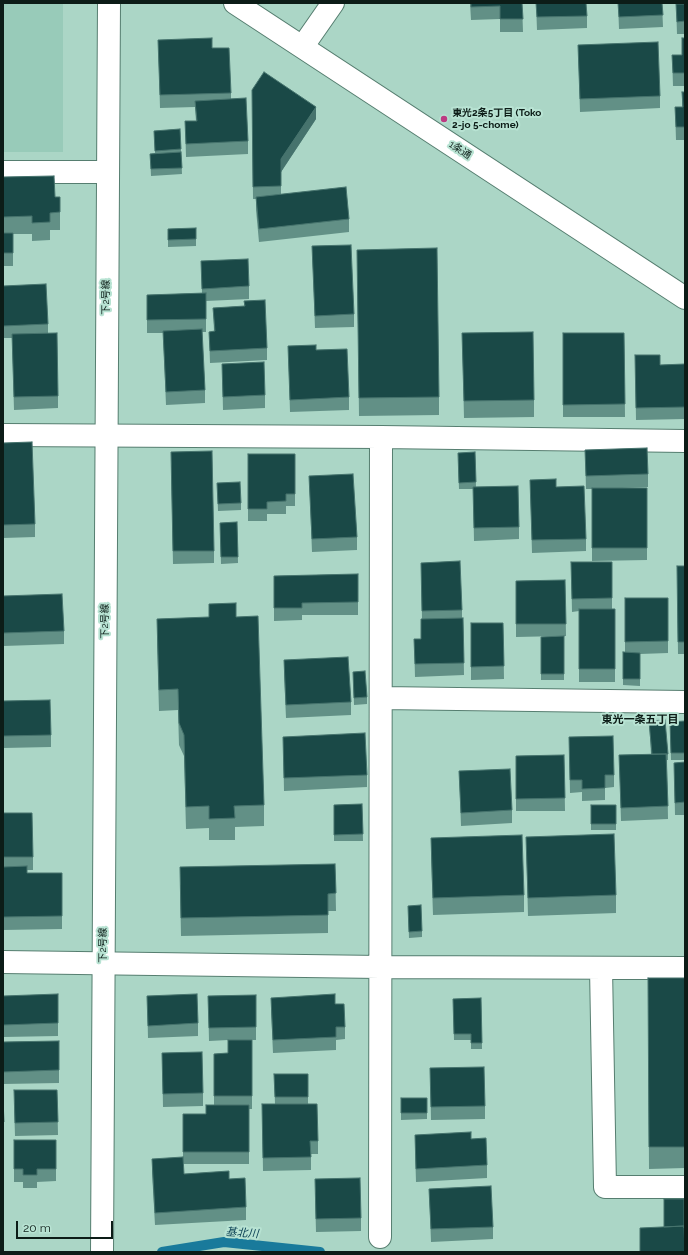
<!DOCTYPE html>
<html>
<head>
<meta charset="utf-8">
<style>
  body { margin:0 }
  #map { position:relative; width:688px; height:1255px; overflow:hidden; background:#abd6c6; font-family:Raleway,sans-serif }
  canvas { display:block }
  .frame { position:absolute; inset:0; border:4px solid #0c1c17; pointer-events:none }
  .scale { position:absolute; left:16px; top:1221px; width:97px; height:18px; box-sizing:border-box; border:2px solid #0c1c17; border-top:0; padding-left:5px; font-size:12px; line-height:14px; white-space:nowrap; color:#0c1c17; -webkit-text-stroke:3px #b8e3d3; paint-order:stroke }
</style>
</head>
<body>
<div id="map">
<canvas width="688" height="1255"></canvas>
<div class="frame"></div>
<div class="scale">20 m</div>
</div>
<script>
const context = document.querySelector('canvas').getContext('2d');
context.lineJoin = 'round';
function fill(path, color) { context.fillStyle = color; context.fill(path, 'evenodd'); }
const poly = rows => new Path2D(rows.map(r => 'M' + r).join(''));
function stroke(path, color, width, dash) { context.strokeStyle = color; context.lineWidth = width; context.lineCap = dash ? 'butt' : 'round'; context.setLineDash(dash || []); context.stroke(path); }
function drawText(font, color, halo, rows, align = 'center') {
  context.font = font + ' Raleway,"Noto Sans JP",sans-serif'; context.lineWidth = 4; context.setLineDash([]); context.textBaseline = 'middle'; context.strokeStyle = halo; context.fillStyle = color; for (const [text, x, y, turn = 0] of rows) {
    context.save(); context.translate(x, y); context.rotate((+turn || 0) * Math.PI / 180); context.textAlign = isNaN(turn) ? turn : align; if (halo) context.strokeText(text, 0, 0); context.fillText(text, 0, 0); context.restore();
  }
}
const built = poly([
  [3,3,63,3,63,152,3,152]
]);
const stream = poly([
  [162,1252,224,1242,320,1252]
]);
const street = poly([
  [303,46,333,3],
  [3,172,107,172],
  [3,435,381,437,685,441],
  [382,698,685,702],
  [3,962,380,967,685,968],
  [601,968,605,1187,685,1187],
  [380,1237,381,437]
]);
const secondary = poly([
  [235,3,685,298],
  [102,1252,109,3]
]);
const wall = poly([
  [3,3,4,3,4,25,3,25],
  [470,3,522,3,523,32,500,32,500,19,471,20],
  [536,3,587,16,587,28,537,30],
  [618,3,662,3,663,27,619,29],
  [684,3,685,3,685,34,677,34,676,4,684,4],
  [685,38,685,86,673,86,672,55,682,55],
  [158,40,212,48,231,93,231,99,248,141,248,154,186,157,185,121,196,121,195,107,160,108],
  [578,45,660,96,660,108,580,112],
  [252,90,316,119,281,172,281,194,349,219,349,232,259,242,256,210,256,199,253,199],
  [682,92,685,92,685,140,676,140,675,107,682,107],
  [180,129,182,174,151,176,150,154,155,153,154,131],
  [3,177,55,197,60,197,60,230,50,230,50,240,32,241,32,234,13,234,13,266,3,266],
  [196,228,196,246,168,247,168,229],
  [312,246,354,314,354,327,315,328],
  [357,250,439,397,439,415,359,416],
  [201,261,249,286,249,299,206,301,206,332,202,332,205,390,205,403,166,405,163,333,147,333,147,295,202,293],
  [3,286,48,324,48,333,58,396,58,408,14,410,12,338,3,338],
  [244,301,267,348,267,360,210,363,209,332,214,331,213,308,244,306],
  [462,333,534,400,534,417,464,418],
  [563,333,624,333,625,417,563,417],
  [288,346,316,350,349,397,349,410,290,412],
  [635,355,660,365,685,364,685,419,636,420],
  [222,364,265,395,265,408,223,410],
  [3,443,35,524,35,537,3,538],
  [585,450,648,474,648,487,623,488,647,488,647,560,592,561,592,489,586,489],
  [475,452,476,487,519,527,519,539,474,541,473,489,459,489,458,459],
  [248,454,295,454,295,506,286,506,286,514,267,514,267,521,248,521],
  [171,464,214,551,214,563,173,564],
  [309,476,357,537,357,550,312,552],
  [530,480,556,487,586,539,586,551,532,553],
  [217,483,241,503,241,510,218,511],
  [237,522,238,563,221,564,220,523],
  [571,562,612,562,612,609,615,609,615,682,579,682,579,611,572,612],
  [421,563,462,610,462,618,463,618,464,675,415,677,414,639,421,639,421,619,422,619],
  [677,566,685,566,685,654,678,654],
  [358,574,358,615,302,615,302,620,274,621,274,576],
  [565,580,566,636,564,636,564,680,541,680,541,637,561,636,516,637,516,581],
  [3,596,64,631,64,644,3,646],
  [625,598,668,598,668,653,640,654,640,686,623,685,623,652,625,652],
  [236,617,264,805,264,826,235,827,235,840,209,840,209,828,186,829,184,756,179,745,178,710,159,711,157,641,157,619],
  [471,623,503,623,504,679,471,680],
  [284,660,351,702,351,715,286,718,284,673],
  [353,672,367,697,367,704,354,705],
  [3,701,51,735,51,747,3,748],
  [649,721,668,754,668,760,667,760,668,819,621,821,619,755,651,754],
  [685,721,685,760,671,760,670,728],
  [283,737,367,775,367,787,284,791],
  [569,737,614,775,614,787,605,788,605,800,582,801,582,792,570,793],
  [564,755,565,811,516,811,516,756],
  [685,762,685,815,675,815,674,763],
  [459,771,512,810,512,823,461,826],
  [362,804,363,841,334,841,334,805],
  [591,805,616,805,616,830,591,830],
  [3,813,33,857,33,870,27,870,27,873,62,873,62,929,3,930],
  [526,837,616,895,616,913,528,916],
  [431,838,524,895,524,912,433,915,431,856],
  [335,864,336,911,328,911,328,933,181,936,180,885],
  [408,906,422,931,422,937,409,938],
  [648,978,685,978,685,1168,649,1169],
  [256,995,256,1040,252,1040,252,1109,249,1109,249,1164,183,1164,184,1174,229,1179,246,1207,246,1220,155,1225,152,1172,152,1159,183,1163,183,1114,206,1114,214,1105,214,1054,228,1053,228,1040,209,1041,208,996],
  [3,996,58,1023,58,1036,3,1037],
  [147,996,198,1023,198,1036,148,1038],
  [271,998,335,1004,345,1027,345,1039,336,1040,336,1050,273,1053,271,1010],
  [481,998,482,1049,471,1049,471,1040,454,1040,453,999],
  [59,1041,59,1083,3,1084,3,1042],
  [162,1053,203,1093,203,1106,163,1107],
  [430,1068,485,1106,485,1119,431,1120],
  [274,1074,308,1074,308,1103,318,1141,318,1154,311,1154,311,1170,263,1171,262,1104,275,1104],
  [57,1090,58,1135,15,1136,14,1103],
  [401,1098,427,1113,427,1119,401,1120],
  [3,1100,4,1122,4,1135,3,1135],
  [415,1135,471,1139,487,1165,487,1178,416,1182,415,1148],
  [14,1140,56,1140,56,1181,37,1182,37,1188,23,1188,23,1182,14,1182],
  [429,1189,493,1227,493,1239,431,1242],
  [315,1192,361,1218,361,1231,316,1232]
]);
const shadedWall = poly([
  [316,107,316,119,281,172,281,159]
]);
const building = poly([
  [471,3,522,3,523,19,500,19,500,6,471,7,471,3],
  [536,3,586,3,587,16,537,17,536,3],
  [618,3,662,3,663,15,619,17,618,3],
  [685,3,685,21,677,22,676,4,685,4,685,3],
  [212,38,212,48,229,48,231,93,160,95,158,40,212,38],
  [682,38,685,38,685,73,673,73,672,55,682,55,682,38],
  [658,42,660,96,580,99,578,45,658,42],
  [264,72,316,107,281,159,281,186,253,187,252,90,264,72],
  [682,92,685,92,685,127,676,127,675,107,683,107,682,92],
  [246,98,248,141,186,144,185,121,197,121,195,101,246,98],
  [180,129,181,149,155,151,154,131,180,129],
  [181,152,182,168,151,169,150,154,181,152],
  [54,176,55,197,60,197,60,212,50,213,50,222,32,223,32,216,3,217,3,177,54,176],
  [346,187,349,219,259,229,256,197,346,187],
  [196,228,196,239,168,240,168,229,196,228],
  [3,233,13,233,13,253,3,253,3,233],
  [351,245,354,314,315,316,312,246,351,245],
  [437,248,439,397,359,398,357,250,437,248],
  [248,259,249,286,202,289,201,261,248,259],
  [46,284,48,324,3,326,3,286,46,284],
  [206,293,206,319,147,320,147,295,206,293],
  [265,300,267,348,210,351,209,332,215,331,213,308,245,306,244,301,265,300],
  [202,329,205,390,166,392,163,331,202,329],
  [533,332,534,400,464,401,462,333,533,332],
  [57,333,58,396,14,397,12,334,57,333],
  [563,333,624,333,625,404,563,405,563,333],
  [316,345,316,350,347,349,349,397,290,400,288,346,316,345],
  [635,355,660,355,660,365,685,364,685,407,636,408,635,355],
  [264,362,265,395,223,397,222,364,264,362],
  [32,442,35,524,3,525,3,443,32,442],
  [647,448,648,474,586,476,585,450,647,448],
  [212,451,214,551,173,551,171,452,212,451],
  [475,452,476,482,459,483,458,453,475,452],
  [248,454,295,454,295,494,286,494,286,501,267,502,267,509,248,509,248,454],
  [353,474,357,537,312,539,309,476,353,474],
  [556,479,556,487,584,486,586,539,532,540,530,480,556,479],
  [240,482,241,503,218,504,217,483,240,482],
  [518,486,519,527,474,528,473,487,518,486],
  [592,488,647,488,647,548,592,548,592,488],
  [237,522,238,557,221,557,220,523,237,522],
  [460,561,462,610,422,611,421,563,460,561],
  [571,562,612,562,612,598,572,599,571,562],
  [677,566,685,566,685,642,678,642,677,566],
  [358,574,358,602,302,603,302,608,274,608,274,576,358,574],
  [565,580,566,624,516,624,516,581,565,580],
  [62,594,64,631,3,633,3,596,62,594],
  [625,598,668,598,668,641,625,642,625,598],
  [236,603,236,617,258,616,264,805,234,806,235,818,209,819,209,806,186,807,184,735,179,723,178,689,159,690,157,619,209,617,209,604,236,603],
  [579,609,615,609,615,669,579,669,579,609],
  [463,618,464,663,415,664,414,639,421,639,421,619,463,618],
  [471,623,503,623,504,666,471,667,471,623],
  [564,636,564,674,541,674,541,637,564,636],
  [623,652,640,653,640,679,623,679,623,652],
  [348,657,351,702,286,705,284,660,348,657],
  [365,671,367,697,354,698,353,672,365,671],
  [50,700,51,735,3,736,3,701,50,700],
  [665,720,668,754,652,754,649,721,665,720],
  [685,721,685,753,671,753,670,722,685,721],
  [365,733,367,775,284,778,283,737,365,733],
  [613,736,614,775,605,775,605,788,582,789,582,780,570,780,569,737,613,736],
  [666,754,668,806,621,808,619,755,666,754],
  [564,755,565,798,516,799,516,756,564,755],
  [685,762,685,802,675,803,674,763,685,762],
  [510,769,512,810,461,813,459,771,510,769],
  [362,804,363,834,334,835,334,805,362,804],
  [591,805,616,805,616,824,591,824,591,805],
  [3,813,32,813,33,857,3,857,3,813],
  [614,834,616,895,528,898,526,837,614,834],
  [522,835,524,895,433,898,431,838,522,835],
  [335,864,336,893,328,894,328,915,181,918,180,867,335,864],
  [27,866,27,873,62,873,62,916,3,917,3,867,27,866],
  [421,905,422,931,409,932,408,906,421,905],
  [648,978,685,978,685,1147,649,1147,648,978],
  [58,994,58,1023,3,1025,3,996,58,994],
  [197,994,198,1023,148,1026,147,996,197,994],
  [335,994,335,1004,344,1004,345,1027,336,1027,336,1037,273,1040,271,998,335,994],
  [256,995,256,1027,209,1028,208,996,256,995],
  [481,998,482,1043,471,1043,471,1034,454,1034,453,999,481,998],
  [228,1040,252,1040,252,1096,214,1096,214,1054,228,1053,228,1040],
  [59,1041,59,1070,3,1072,3,1042,59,1041],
  [202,1052,203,1093,163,1094,162,1053,202,1052],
  [484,1067,485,1106,431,1107,430,1068,484,1067],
  [274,1074,308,1074,308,1097,275,1097,274,1074],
  [14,1090,57,1090,58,1122,15,1123,14,1090],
  [401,1098,427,1098,427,1113,401,1113,401,1098],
  [3,1100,4,1122,3,1122,3,1100],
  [262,1104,317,1104,318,1141,310,1141,311,1157,263,1158,262,1104],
  [206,1105,249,1105,249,1152,183,1152,183,1114,206,1114,206,1105],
  [471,1132,471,1139,486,1138,487,1165,416,1169,415,1135,471,1132],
  [14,1140,56,1140,56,1169,37,1169,37,1175,23,1175,23,1169,14,1169,14,1140],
  [183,1157,184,1174,229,1171,229,1179,245,1178,246,1207,155,1213,152,1159,183,1157],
  [360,1178,361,1218,316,1219,315,1179,360,1178],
  [491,1186,493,1227,431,1229,429,1189,491,1186],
  [664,1199,684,1199,684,1228,684,1226,664,1227,664,1199],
  [684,1226,685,1252,640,1252,640,1228,684,1226]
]);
const markers = [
  [444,119,4,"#bd3a82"]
];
const poiNames = [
  ["東光2条5丁目 (Toko",452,113],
  ["2-jo 5-chome)",452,125]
];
const streetNames = [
  ["1条通",460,150,33],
  ["下2号線",106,297,-90],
  ["下2号線",105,621,-90],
  ["下2号線",103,945,-90]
];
const neighbourhoodNames = [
  ["東光一条五丁目",640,720]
];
const waterNames = [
  ["基北川",242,1233,4]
];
fill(built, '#98cbb9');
stroke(stream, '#197a9b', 10);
stroke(street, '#567e70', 24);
stroke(secondary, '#567e70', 24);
stroke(street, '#fff', 22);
stroke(secondary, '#fff', 22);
fill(wall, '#629086');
fill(shadedWall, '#46736d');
fill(building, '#1a4947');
stroke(building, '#46736d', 1);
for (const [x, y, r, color] of markers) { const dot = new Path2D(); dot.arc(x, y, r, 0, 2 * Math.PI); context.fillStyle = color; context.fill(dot); stroke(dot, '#b8e3d3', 1.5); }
drawText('bold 10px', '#0c1c17', '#b8e3d3', poiNames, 'left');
drawText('10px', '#0c1c17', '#b8e3d3', streetNames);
drawText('bold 11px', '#0c1c17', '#b8e3d3', neighbourhoodNames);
drawText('italic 11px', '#083d52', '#b8e3d3', waterNames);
</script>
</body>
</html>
